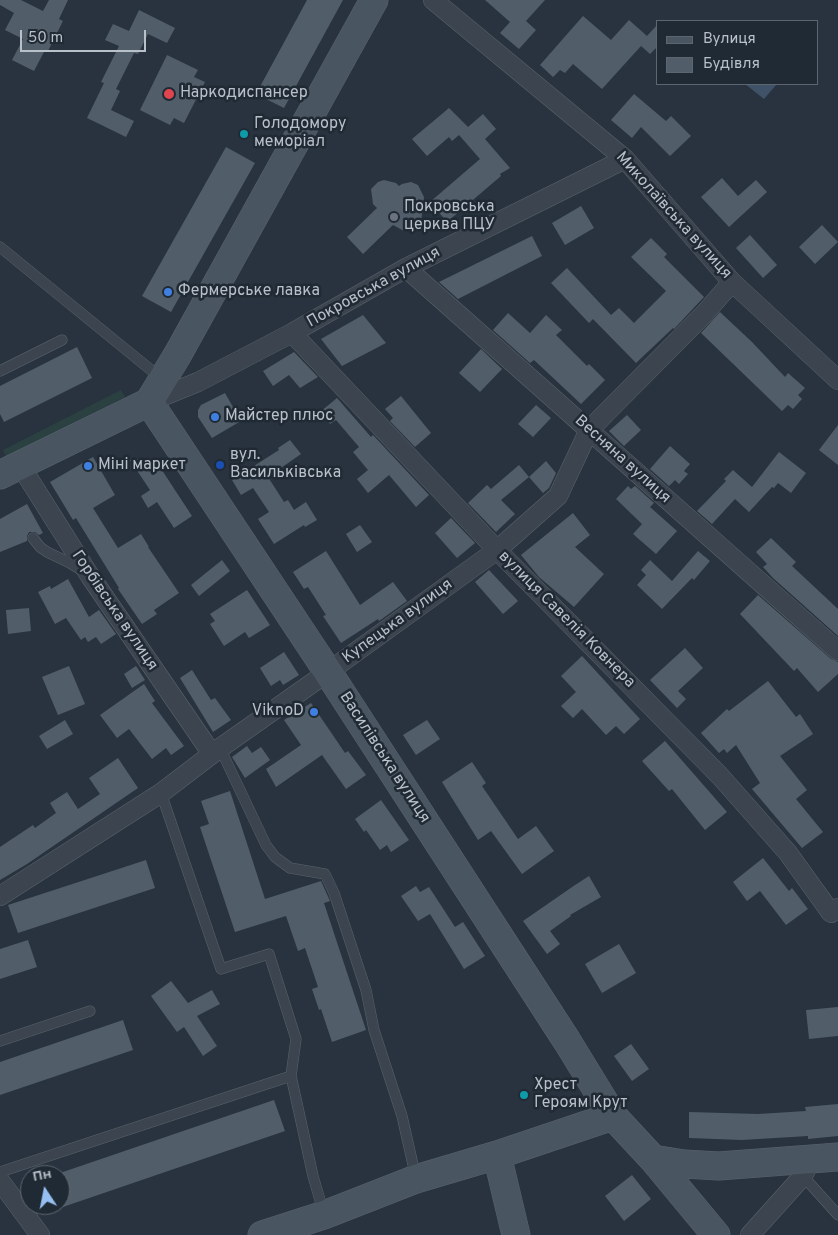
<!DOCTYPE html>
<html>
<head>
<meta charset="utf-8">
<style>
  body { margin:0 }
  #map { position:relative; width:838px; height:1235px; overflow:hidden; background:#28333f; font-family:Overpass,sans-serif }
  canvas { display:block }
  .legend { position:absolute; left:656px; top:20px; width:162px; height:65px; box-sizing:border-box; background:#202a34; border:1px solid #5d6670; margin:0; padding:6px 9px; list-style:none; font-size:15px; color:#b8c0c9 }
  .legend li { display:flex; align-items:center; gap:10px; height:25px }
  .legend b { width:25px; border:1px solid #5d6670 }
  .north { position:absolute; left:20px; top:1165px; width:50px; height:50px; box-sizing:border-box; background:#202a34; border:1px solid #5d6670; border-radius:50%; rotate:349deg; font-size:14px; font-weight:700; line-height:20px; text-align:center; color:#b8c0c9 }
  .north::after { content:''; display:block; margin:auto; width:18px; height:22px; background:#96c0f1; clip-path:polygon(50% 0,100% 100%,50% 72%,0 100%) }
  .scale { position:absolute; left:20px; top:30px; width:126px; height:22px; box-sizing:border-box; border:2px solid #b8c0c9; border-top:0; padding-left:6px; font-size:15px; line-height:18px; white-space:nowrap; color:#b8c0c9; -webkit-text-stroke:4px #202a34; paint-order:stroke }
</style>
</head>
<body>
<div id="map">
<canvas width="838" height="1235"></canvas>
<ul class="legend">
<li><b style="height:6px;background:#4a5562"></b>Вулиця</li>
<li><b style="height:14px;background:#515e6a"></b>Будівля</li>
</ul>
<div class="north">Пн</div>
<div class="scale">50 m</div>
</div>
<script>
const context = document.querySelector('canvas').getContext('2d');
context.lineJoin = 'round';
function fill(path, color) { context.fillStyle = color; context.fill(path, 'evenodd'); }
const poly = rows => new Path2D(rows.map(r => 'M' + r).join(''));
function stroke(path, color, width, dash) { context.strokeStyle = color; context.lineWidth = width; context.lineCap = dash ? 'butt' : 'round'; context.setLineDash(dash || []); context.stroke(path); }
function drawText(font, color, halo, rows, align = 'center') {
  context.font = font + ' Overpass,sans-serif'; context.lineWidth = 5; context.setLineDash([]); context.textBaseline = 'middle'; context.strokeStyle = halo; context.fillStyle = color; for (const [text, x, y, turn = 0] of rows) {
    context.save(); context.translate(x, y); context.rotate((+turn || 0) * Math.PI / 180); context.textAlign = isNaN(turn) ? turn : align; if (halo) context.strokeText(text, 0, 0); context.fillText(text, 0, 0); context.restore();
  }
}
const green = poly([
  [121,390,125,397,6,457,3,450]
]);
const water = poly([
  [745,84,777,84,764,99]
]);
const building = poly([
  [0,0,21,0,43,11,49,0,68,0,59,19,63,21,48,51,45,50,34,71,12,60,23,39,5,30,14,13,0,5],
  [307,0,343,0,284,108,256,94],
  [485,0,545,0,526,21,536,30,519,49,500,33,510,22],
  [139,10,175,28,167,43,148,34,138,54,134,53,116,89,120,91,111,110,134,121,126,137,87,118,104,83,101,82,119,46,105,40,113,24,129,31],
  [583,16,611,40,629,20,647,36,657,25,657,47,650,54,641,46,602,89,573,64,565,73,560,70,553,77,540,65],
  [167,55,198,70,194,77,205,82,184,123,174,118,170,125,140,110],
  [634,94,666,121,671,116,691,136,670,156,641,127,632,138,611,120],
  [449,108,468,127,483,114,496,129,485,139,510,168,500,174,501,176,447,222,430,202,480,159,459,135,452,141,449,137,427,156,412,139],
  [226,147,255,163,171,312,142,296],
  [722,178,738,196,756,180,767,192,729,227,701,197],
  [384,180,396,183,399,186,402,184,411,182,418,185,424,197,421,222,417,228,411,231,404,231,393,225,363,254,347,237,377,208,373,204,371,189,378,182],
  [581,206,594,228,565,245,552,223],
  [822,225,838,242,815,264,799,247],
  [750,235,777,265,763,278,736,248],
  [532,236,542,256,458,299,439,282],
  [651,238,667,254,664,257,704,297,674,329,673,328,636,363,593,319,589,323,551,283,567,268,611,315,619,308,634,323,666,291,631,257],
  [720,312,752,342,785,377,788,373,805,388,798,395,802,399,793,409,788,405,782,411,701,333],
  [508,313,530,333,546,315,562,330,556,335,587,366,589,364,605,380,581,404,534,360,530,363,493,330],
  [363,315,386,343,342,366,321,339],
  [77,347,92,378,4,422,0,414,0,386],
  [481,349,502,369,480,392,459,373],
  [294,352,318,377,300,388,289,375,273,386,263,371],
  [225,393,241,421,212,438,198,417,198,410,201,405],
  [401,396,431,433,415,447,390,421,393,418,385,409],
  [337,398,371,437,373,435,429,495,416,507,389,475,368,493,357,479,368,470,353,452,359,447,336,420,330,424,320,412],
  [536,405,551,418,533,437,518,424],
  [627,415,641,430,624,446,609,431],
  [838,425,838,465,819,450],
  [290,440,301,454,268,477,284,502,288,500,294,510,306,502,317,520,305,527,304,525,274,544,258,519,269,512,253,488,241,495,232,480,279,450,278,448],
  [670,446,690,464,684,471,688,474,679,484,675,480,669,486,650,469],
  [779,452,806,473,791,493,778,483,774,488,772,487,749,512,735,499,712,524,697,511,726,481,724,479,733,470,752,487],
  [93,457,115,495,93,508,118,548,141,534,149,547,148,547,179,593,154,610,157,614,142,624,118,589,119,588,76,518,73,520,50,482],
  [154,458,192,516,174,528,157,502,148,508,141,496,150,490,130,460],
  [546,461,556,473,549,488,543,493,529,477],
  [519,465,529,477,501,500,515,514,496,532,468,503,487,485,491,489],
  [628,486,631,489,635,486,654,503,650,507,677,531,656,554,633,534,642,524,616,499],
  [27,504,43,533,39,535,35,532,29,532,27,536,27,541,0,552,0,519],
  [573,513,590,535,575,547,604,574,574,607,539,577,521,555],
  [451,518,475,543,457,558,435,533],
  [360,525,372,542,357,552,346,534],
  [771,538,796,562,792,566,838,609,838,636,773,578,763,567,767,564,756,552],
  [326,551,360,605,393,582,407,601,379,621,378,619,341,643,323,616,326,615,308,587,304,589,293,572],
  [698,551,710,561,694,580,692,578,662,609,637,585,646,575,641,570,650,560,672,581],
  [222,560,230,571,199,596,191,585],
  [489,570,518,601,503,614,475,582],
  [68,579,89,617,99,610,116,634,101,644,96,637,88,642,85,637,81,640,66,618,55,624,38,592,50,586,51,589],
  [247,590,270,625,249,638,245,632,224,646,210,624,215,621,210,614],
  [758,595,831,659,838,662,838,674,818,692,797,668,794,671,740,614],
  [29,608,31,631,8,634,6,610],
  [685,648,703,668,678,691,686,699,677,708,650,680],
  [284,652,299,675,283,685,280,680,271,686,260,668],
  [582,656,640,719,624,734,616,726,606,735,582,709,573,718,561,706,576,692,561,676],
  [69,666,85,704,58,715,42,677],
  [136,666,145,680,132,688,124,674],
  [192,670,211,700,215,698,231,720,213,732,180,678],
  [768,681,796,717,800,714,813,734,780,756,807,790,796,799,823,832,802,848,752,789,760,783,736,745,727,753,724,749,719,753,701,733,727,709,729,711],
  [144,684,155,701,152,703,184,746,171,755,166,748,152,759,129,729,117,738,100,715],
  [311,703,345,753,348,751,366,775,346,789,322,755,276,787,266,769,301,745,284,720],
  [65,720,73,734,47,749,39,736],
  [427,720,440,739,416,755,403,735],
  [665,741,727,812,705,830,672,789,669,791,642,761],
  [247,746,252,753,261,747,270,760,245,778,232,757],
  [118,758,138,788,27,864,0,880,0,847,33,825,35,828,56,813,50,803,67,792,78,809,100,794,89,778],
  [472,762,486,783,482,786,518,839,536,826,554,851,522,874,491,831,478,840,442,782],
  [230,791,265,899,321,881,330,901,324,903,366,1030,332,1042,321,1009,319,1010,312,989,318,987,305,948,298,951,286,916,235,932,200,827,209,824,201,801],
  [381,800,409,840,391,852,387,845,380,850,366,830,364,832,355,819],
  [763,858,789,891,792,888,808,909,786,925,760,891,747,901,733,882],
  [146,860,155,888,18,933,8,905],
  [589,876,601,897,570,915,571,916,550,931,560,944,547,954,523,921,575,885],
  [416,886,420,892,429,887,455,927,463,922,485,956,464,969,430,914,418,921,401,896],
  [28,940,37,967,0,979,0,949],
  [619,944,636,973,602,993,585,964],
  [171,981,188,1003,212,990,220,1004,197,1016,217,1046,203,1056,184,1027,177,1032,151,996],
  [838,1007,838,1036,809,1039,806,1010],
  [123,1020,133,1050,0,1095,0,1062],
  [631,1044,649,1069,632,1081,614,1056],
  [274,1100,285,1131,60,1208,60,1173],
  [838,1104,838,1136,808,1139,808,1136,742,1140,689,1138,689,1112,758,1114,806,1111,805,1107],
  [632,1175,651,1199,624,1221,605,1196]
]);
const lane = poly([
  [0,247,162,379],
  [0,371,62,340],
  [33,538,40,547,47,552,68,562,83,571],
  [220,748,266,845,275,857,290,868,325,874,334,893,366,990,374,1030,402,1116,416,1178],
  [161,793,221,969,269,954,296,1039,291,1076,313,1176,324,1214],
  [0,1041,90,1011],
  [0,1172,291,1076],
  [803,1176,838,1215]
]);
const street = poly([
  [433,0,625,159,732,282,838,380],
  [406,268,838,651],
  [292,333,497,550,720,776,788,853,831,913,838,908],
  [149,402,198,382,292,333,406,268,625,159],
  [20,465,90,576,212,754],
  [0,896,161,793,220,748,328,672,497,550,558,496,589,430,705,313,732,282],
  [0,1181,40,1235],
  [750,1235,803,1176,811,1159]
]);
const secondary = poly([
  [149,402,328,672,567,1041,613,1116,653,1159,684,1164,719,1166,838,1157],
  [0,475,149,402,178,354,374,0],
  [497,1155,516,1235],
  [653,1159,716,1235],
  [262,1235,324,1215,416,1179,497,1155,613,1116]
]);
const markers = [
  [169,94,6,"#e0444e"],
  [244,134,5,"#0f9aa8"],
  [394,217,5,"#6b7280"],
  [168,292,5,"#3f7fe0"],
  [215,417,5,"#3f7fe0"],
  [220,465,5,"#1a4fb4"],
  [88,466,5,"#3f7fe0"],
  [314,712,5,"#3f7fe0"],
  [524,1095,5,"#0f9aa8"]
];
const poiNames = [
  ["Наркодиспансер",180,94],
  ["Голодомору",254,125],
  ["меморіал",254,143],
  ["Покровська",404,208],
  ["церква ПЦУ",404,226],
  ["Фермерське лавка",178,292],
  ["Майстер плюс",225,417],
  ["вул.",230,456],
  ["Васильківська",230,474],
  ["Міні маркет",98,466],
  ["ViknoD",304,712,"right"],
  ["Хрест",534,1086],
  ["Героям Крут",534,1104]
];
const streetNames = [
  ["Миколаївська вулиця",673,216,48],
  ["Покровська вулиця",374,288,-29],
  ["Весняна вулиця",622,460,42],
  ["Горбівська вулиця",114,611,56],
  ["вулиця Савелія Ковнера",566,620,45],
  ["Купецька вулиця",398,622,-36],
  ["Василівська вулиця",384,758,57]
];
fill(green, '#2b4141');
fill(water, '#3f5267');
fill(building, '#515e6a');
stroke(lane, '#59636c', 11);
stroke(street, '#59636c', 20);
stroke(secondary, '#59636c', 29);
stroke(lane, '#3c454f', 10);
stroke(street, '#3c454f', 19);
stroke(secondary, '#4a5562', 28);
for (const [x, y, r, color] of markers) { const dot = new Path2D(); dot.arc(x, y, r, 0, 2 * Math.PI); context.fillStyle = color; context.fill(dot); stroke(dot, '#202a34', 2); }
drawText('16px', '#b8c0c9', '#202a34', poiNames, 'left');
drawText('16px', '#b8c0c9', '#202a34', streetNames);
</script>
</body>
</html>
